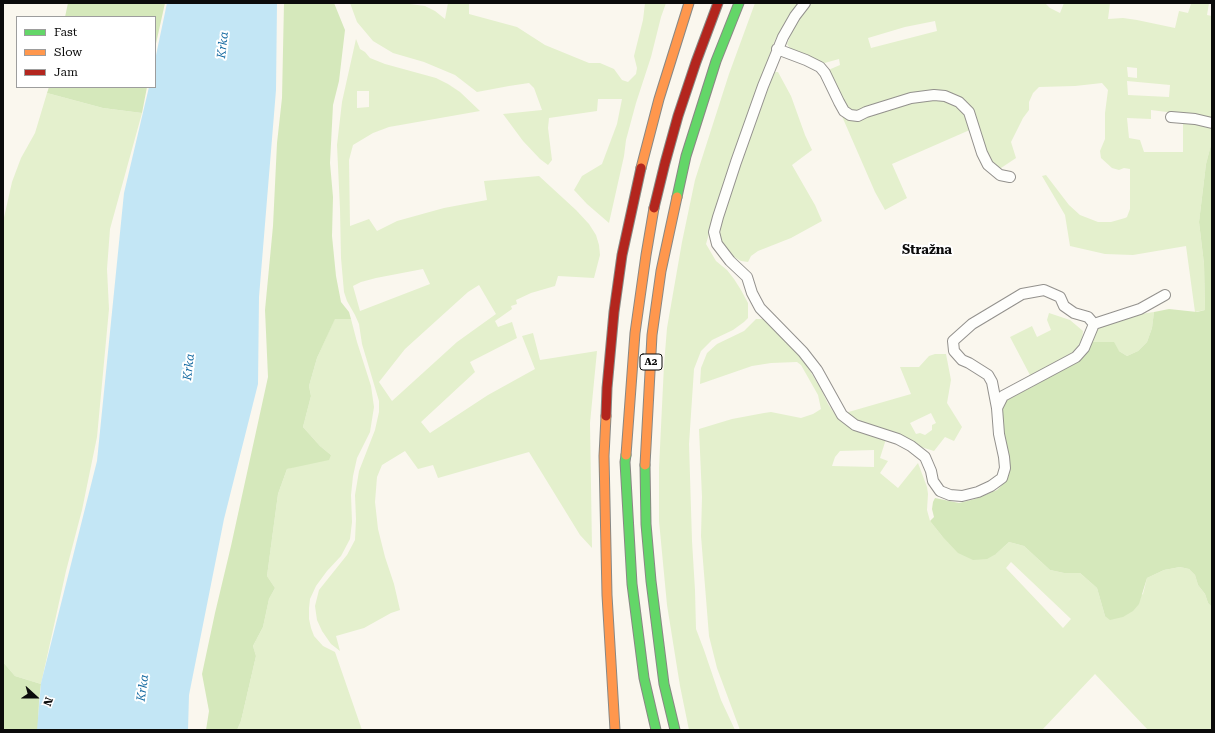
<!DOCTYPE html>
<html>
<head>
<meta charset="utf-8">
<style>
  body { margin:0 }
  #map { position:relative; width:1215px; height:733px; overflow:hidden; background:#faf7ee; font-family:"Roboto Serif",serif }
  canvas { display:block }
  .frame { position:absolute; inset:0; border:4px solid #0b0b0b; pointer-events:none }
  .legend { position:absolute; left:16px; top:16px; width:140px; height:72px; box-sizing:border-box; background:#fff; border:1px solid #9d9d9d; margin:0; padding:5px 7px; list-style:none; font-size:12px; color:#0b0b0b }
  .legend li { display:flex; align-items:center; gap:8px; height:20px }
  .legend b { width:20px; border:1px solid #9d9d9d }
  .north { position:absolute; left:16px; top:677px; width:40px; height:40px; -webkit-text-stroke:3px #fff; paint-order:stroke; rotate:111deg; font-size:11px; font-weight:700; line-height:16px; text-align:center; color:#0b0b0b }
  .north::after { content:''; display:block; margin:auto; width:14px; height:18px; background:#0b0b0b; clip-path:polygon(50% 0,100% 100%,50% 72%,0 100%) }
</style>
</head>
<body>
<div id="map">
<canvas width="1215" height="733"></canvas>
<div class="frame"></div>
<ul class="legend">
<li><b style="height:5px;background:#63d668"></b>Fast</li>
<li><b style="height:5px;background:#ff974d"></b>Slow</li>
<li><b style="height:5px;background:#b3261e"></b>Jam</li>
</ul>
<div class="north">N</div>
</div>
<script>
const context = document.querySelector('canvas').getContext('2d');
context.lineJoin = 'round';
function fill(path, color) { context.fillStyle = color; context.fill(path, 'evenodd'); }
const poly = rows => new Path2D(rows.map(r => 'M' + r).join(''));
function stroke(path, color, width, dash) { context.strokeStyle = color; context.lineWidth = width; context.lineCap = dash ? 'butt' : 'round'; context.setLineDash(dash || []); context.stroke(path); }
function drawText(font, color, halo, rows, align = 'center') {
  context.font = font + ' "Roboto Serif",serif'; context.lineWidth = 4; context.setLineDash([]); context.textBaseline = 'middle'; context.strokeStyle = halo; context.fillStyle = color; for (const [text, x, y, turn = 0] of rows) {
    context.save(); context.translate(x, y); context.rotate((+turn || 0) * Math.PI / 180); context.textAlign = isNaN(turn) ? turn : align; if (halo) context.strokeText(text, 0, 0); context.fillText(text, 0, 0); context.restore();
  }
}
const green = poly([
  [350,3,410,3,410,4,425,6,435,11,445,19,448,3,469,3,469,14,517,27,545,45,589,63,600,63,614,69,622,80,628,82,636,74,637,68,634,56,643,20,645,3,666,3,661,17,651,57,636,103,626,140,624,156,609,223,587,204,574,190,582,176,602,164,617,124,622,99,598,99,597,111,549,118,548,128,552,160,548,165,540,159,523,141,503,114,542,110,534,88,529,83,509,86,477,92,455,75,424,62,393,53,373,41,357,22],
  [755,3,798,3,775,40,730,162,706,244,716,261,727,270,734,279,741,290,748,303,748,318,744,322,733,330,712,340,701,351,694,369,689,444,692,541,695,590,696,629,704,650,721,700,735,730,689,730,680,686,667,605,659,521,659,468,664,365,667,328,682,242,695,180,729,74],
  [812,3,1045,3,1050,8,1060,13,1064,3,1110,3,1108,19,1123,18,1137,20,1175,28,1179,11,1188,13,1191,4,1187,3,1209,3,1207,15,1212,16,1212,120,1175,113,1151,110,1151,119,1127,118,1129,138,1140,140,1144,152,1183,152,1183,122,1212,127,1212,141,1206,164,1199,222,1204,264,1205,310,1195,312,1186,246,1133,255,1105,254,1070,246,1065,215,1042,176,1046,175,1069,205,1080,215,1098,222,1111,222,1125,218,1127,217,1130,209,1130,169,1124,168,1119,170,1112,168,1101,158,1100,151,1105,139,1105,113,1108,90,1102,83,1075,86,1039,87,1033,93,1029,102,1029,110,1023,118,1011,142,1016,158,1001,168,994,167,986,156,979,130,950,95,857,112,846,108,826,71,840,65,839,59,821,64,791,50,787,44,796,23],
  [935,21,937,31,871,48,868,38,905,27],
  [1127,67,1137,68,1137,78,1128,77],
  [1127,81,1170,85,1169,97,1128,95],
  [356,39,360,49,365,52,370,58,385,64,436,78,448,84,460,92,480,111,389,127,373,133,353,145,349,160,350,226,369,219,377,231,397,221,444,208,487,200,484,181,539,176,576,210,589,224,596,235,599,245,600,255,594,278,558,276,555,286,531,293,516,300,517,304,511,306,512,309,495,321,498,327,512,322,517,338,470,362,475,372,421,422,430,433,488,395,535,369,522,336,533,333,540,360,597,351,590,423,592,548,580,535,529,452,438,478,433,465,418,469,405,451,382,465,377,477,375,502,378,529,385,557,394,584,400,610,391,613,364,628,336,636,340,651,331,644,322,631,317,620,315,606,319,590,347,555,355,540,356,519,355,495,359,471,375,430,379,412,379,401,362,344,359,324,355,315,347,301,344,292,341,258,340,209,337,145,342,102],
  [357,91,369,91,369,107,357,108],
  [423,269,430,284,360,311,353,286,361,282,376,278],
  [479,285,496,314,457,342,392,401,379,382,405,349,468,292],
  [775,72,778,72,791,96,805,135,812,150,792,165,815,205,822,221,791,238,758,251,751,256,748,262,741,261,729,254,721,241,720,235,721,222,731,190,772,78],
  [47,93,103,108,142,113,110,229,107,269,109,309,97,437,82,510,66,571,41,684,15,676,3,662,3,222,12,182,21,158,35,133],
  [940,99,954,104,962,110,969,118,972,129,892,164,907,198,885,210,875,192,841,114,848,118,915,101],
  [1154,312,1152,328,1147,342,1138,351,1127,356,1119,351,1090,342,1094,332,1099,327,1140,314],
  [1049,313,1070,320,1083,331,1082,340,1071,356,1031,377,1010,337,1032,326,1037,337,1051,330,1047,320],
  [335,318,351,319,357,342,371,386,374,407,370,432,357,458,353,476,351,495,352,522,350,539,341,556,327,571,316,586,310,599,309,608,309,619,311,628,314,636,323,646,335,652,362,730,237,730,241,721,256,656,253,646,263,627,269,599,275,588,267,576,278,494,287,469,331,455,320,446,303,427,311,396,309,386,317,358],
  [756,319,763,319,770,322,804,361,821,389,828,404,836,416,844,424,852,429,886,439,880,458,888,461,880,473,898,488,918,463,927,487,928,494,927,510,930,521,942,536,996,554,1009,542,1024,546,1050,570,1064,573,1080,573,1097,588,1105,616,1143,594,1147,578,1164,570,1180,567,1189,569,1195,575,1198,585,1205,594,1208,603,1212,607,1212,730,1148,730,1095,674,1042,730,740,730,717,668,709,636,701,536,702,497,699,429,732,419,764,413,771,412,801,418,813,414,821,409,818,395,801,365,797,362,771,363,752,366,700,384,701,368,707,353,717,344,744,331],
  [874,450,874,467,832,466,835,457,840,451],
  [1011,562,1071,619,1063,628,1006,568],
  [935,354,946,354,951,380,947,403,962,427,954,441,945,437,934,451,921,447,909,441,863,424,845,413,911,394,900,367,919,367,929,356],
  [931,413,936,423,932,425,932,430,925,435,920,433,916,434,910,423]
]);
const forest = poly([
  [68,3,165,3,155,48,155,17,65,17],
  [284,3,334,3,345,30,339,81,333,105,330,163,333,197,332,236,336,276,341,302,349,312,351,319,335,319,317,358,309,386,311,396,303,427,320,446,331,455,329,460,287,469,278,494,267,576,275,588,269,599,263,627,253,646,256,656,241,721,237,730,206,730,209,711,202,674,215,613,231,546,268,377,265,310,273,226,277,143,282,98],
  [49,87,147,87,142,113,103,108,47,93],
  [1212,141,1212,607,1208,603,1205,594,1198,585,1195,575,1189,569,1180,567,1164,570,1147,578,1139,604,1133,611,1123,617,1110,620,1105,616,1097,588,1080,573,1064,573,1050,570,1024,546,1009,542,996,554,987,559,973,560,958,553,942,536,930,521,934,517,932,509,933,502,935,498,959,503,975,499,997,490,1006,481,1010,470,1009,461,1002,436,1000,408,1005,401,1032,387,1051,375,1090,342,1114,342,1119,351,1127,356,1138,351,1147,342,1152,328,1154,312,1169,309,1197,312,1205,310,1204,264,1199,222,1206,164],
  [3,662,15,676,41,684,39,701,38,730,3,730]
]);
const water = poly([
  [167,3,277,3,276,90,259,297,258,384,224,519,189,695,188,730,37,730,41,683,97,461,124,193,149,87,155,87,155,60]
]);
const street = poly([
  [805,3,795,16,783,37,763,86,736,162,718,217,714,232,717,244,730,261,747,277,752,293,760,308,803,352,817,370,842,415,855,425,898,439,911,446,925,457,931,471,933,481,940,491,950,495,962,496,978,492,991,486,1002,478,1005,468,1004,457,999,434,997,408,992,382,988,375,969,363,962,360,954,351,953,341,972,324,1022,294,1044,290,1060,297,1064,306,1074,313,1088,317,1094,324,1084,348,1076,357,1003,396,997,408],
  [777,49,806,60,820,67,825,73,839,102,844,111,850,115,858,116,866,112,911,98,934,95,945,96,959,102,969,112,982,153,988,165,1000,175,1010,177],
  [1171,117,1195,119,1212,123],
  [1094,324,1140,309,1165,295]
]);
const fast = poly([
  [677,197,686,156,716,61,739,3],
  [626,455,625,462,632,584,644,678,656,730],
  [645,465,646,524,651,581,664,684,675,730]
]);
const slow = poly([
  [641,168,659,99,689,3],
  [606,416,604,456,607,595,615,730],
  [626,455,635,333,646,255,654,208],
  [645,465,652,335,661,271,677,197]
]);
const jam = poly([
  [654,208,665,163,678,116,696,62,718,3],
  [606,416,607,388,614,312,622,255,641,168]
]);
const shields = [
  [651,362,22]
];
const shieldNames = [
  ["A2",651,362]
];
const waterNames = [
  ["Krka",223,45,-84],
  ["Krka",189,367,-84],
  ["Krka",143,688,-82]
];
const quarterNames = [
  ["Stražna",927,250]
];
fill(green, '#e4f0cd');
fill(forest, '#d5e8bb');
fill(water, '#c3e6f5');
stroke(street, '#93918d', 12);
stroke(fast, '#898884', 11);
stroke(slow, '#898884', 11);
stroke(jam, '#898884', 11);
stroke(street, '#fefefc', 10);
stroke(fast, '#63d668', 9);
stroke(slow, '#ff974d', 9);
stroke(jam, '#b3261e', 9);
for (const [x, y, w] of shields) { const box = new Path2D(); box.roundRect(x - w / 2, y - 8, w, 16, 3); context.fillStyle = '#fff'; context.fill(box); stroke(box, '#0b0b0b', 1); }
drawText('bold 10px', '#0b0b0b', null, shieldNames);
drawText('italic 12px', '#1168a0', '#fff', waterNames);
drawText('bold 13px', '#0b0b0b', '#fff', quarterNames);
</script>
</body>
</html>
